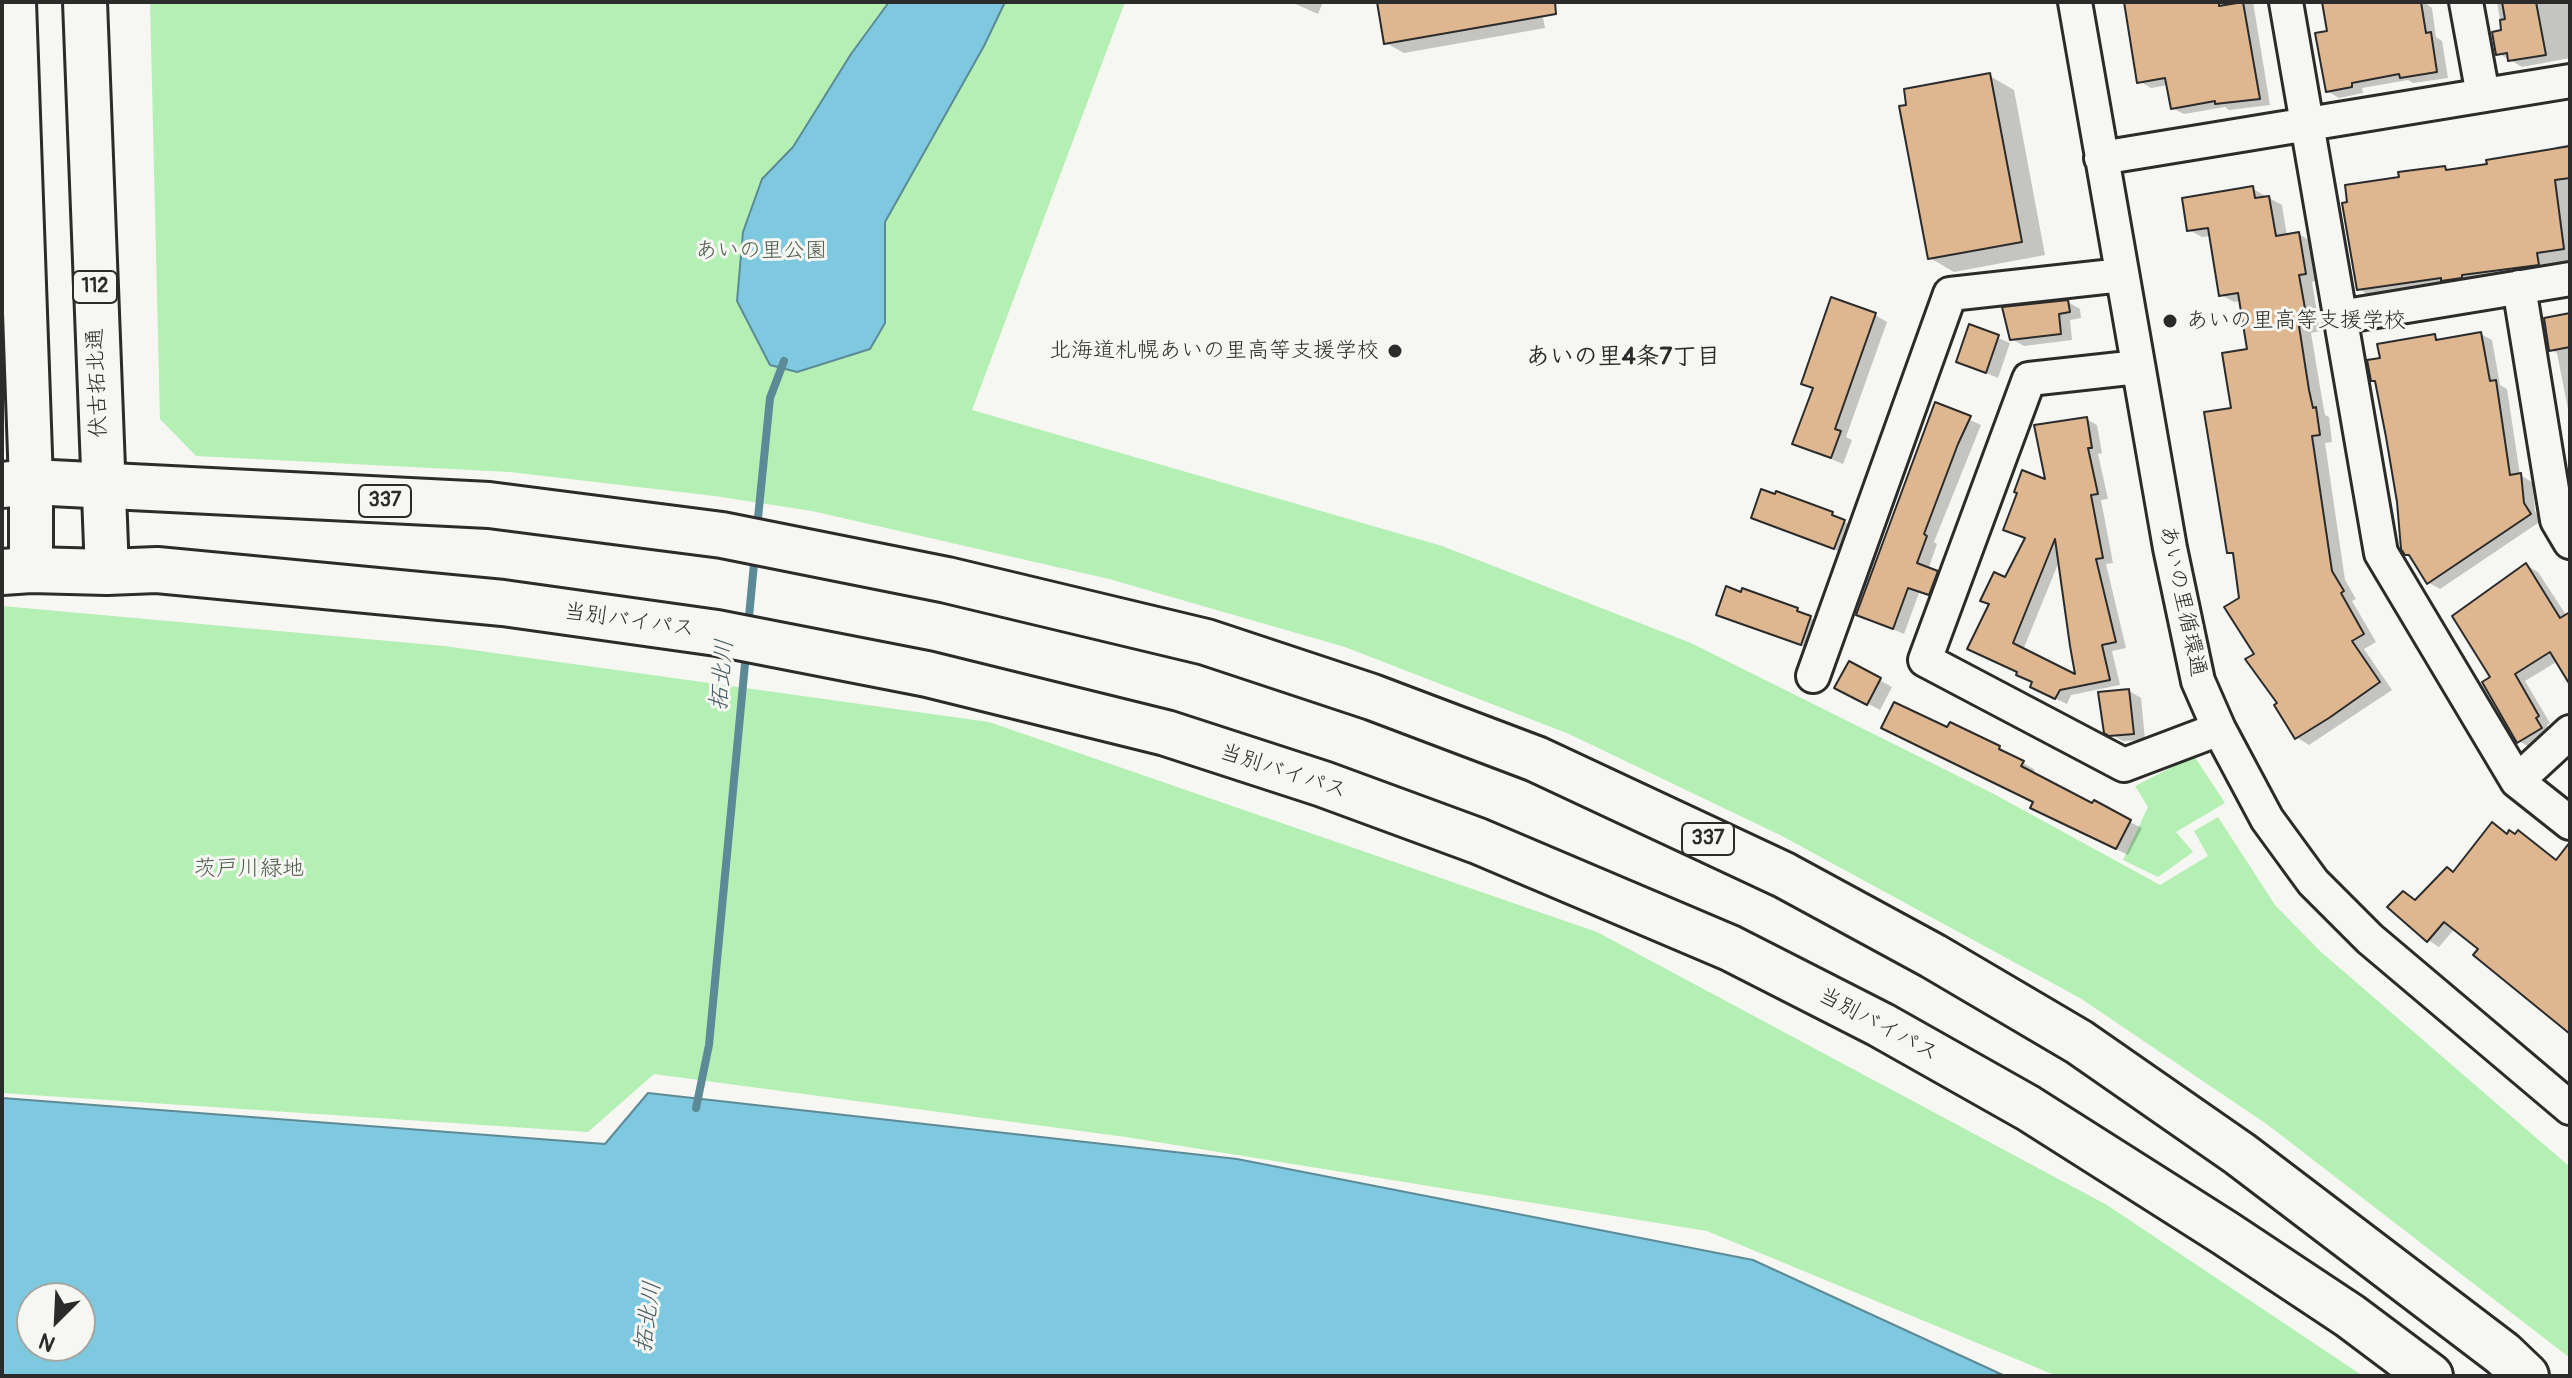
<!DOCTYPE html>
<html>
<head>
<meta charset="utf-8">
<style>
  body { margin:0 }
  #map { position:relative; width:2572px; height:1378px; overflow:hidden; background:#f6f6f2; font-family:Pangolin,sans-serif }
  canvas { display:block }
  .frame { position:absolute; inset:0; border:4px solid #2b2b2b; pointer-events:none }
  .north { position:absolute; left:16px; top:1282px; width:80px; height:80px; box-sizing:border-box; background:#f6f6f2; border:2px solid #a5a5a2; border-radius:50%; rotate:204deg; font-size:22px; font-weight:700; line-height:32px; text-align:center; color:#2b2b2b }
  .north::after { content:''; display:block; margin:auto; width:28px; height:36px; background:#2b2b2b; clip-path:polygon(50% 0,100% 100%,50% 72%,0 100%) }
</style>
</head>
<body>
<div id="map">
<canvas width="2572" height="1378"></canvas>
<div class="frame"></div>
<div class="north">N</div>
</div>
<script>
const context = document.querySelector('canvas').getContext('2d');
context.lineJoin = 'round';
function fill(path, color) { context.fillStyle = color; context.fill(path, 'evenodd'); }
const poly = rows => new Path2D(rows.map(r => 'M' + r).join(''));
function stroke(path, color, width, dash) { context.strokeStyle = color; context.lineWidth = width; context.lineCap = dash ? 'butt' : 'round'; context.setLineDash(dash || []); context.stroke(path); }
function drawText(font, color, halo, rows, align = 'center') {
  context.font = font + ' Pangolin,"Klee One",sans-serif'; context.lineWidth = 6; context.setLineDash([]); context.textBaseline = 'middle'; context.strokeStyle = halo; context.fillStyle = color; for (const [text, x, y, turn = 0] of rows) {
    context.save(); context.translate(x, y); context.rotate((+turn || 0) * Math.PI / 180); context.textAlign = isNaN(turn) ? turn : align; if (halo) context.strokeText(text, 0, 0); context.fillText(text, 0, 0); context.restore();
  }
}
const green = poly([
  [150,2,1125,2,972,410,1442,546,1691,643,1994,794,2160,885,2208,856,2194,831,2218,817,2275,905,2320,951,2570,1167,2570,1358,2268,1125,2080,998,1782,836,1569,734,1345,647,1109,579,812,511,715,496,510,472,196,456,160,419],
  [2,606,444,646,989,722,1597,932,2107,1205,2363,1376,2057,1376,1707,1231,1126,1137,654,1074,588,1132,2,1093],
  [2194,756,2225,803,2176,832,2193,852,2158,877,2123,860,2148,807,2135,786]
]);
const water = poly([
  [889,2,1005,2,984,46,885,222,885,323,870,349,797,372,770,365,737,301,743,232,762,179,793,147,851,54,889,2],
  [648,1093,1237,1159,1753,1260,2005,1376,2,1376,2,1098,605,1144,648,1093],
  [32,1298,80,1298,80,1346,32,1346,32,1298]
]);
const shadow = poly([
  [1291,2,1323,2,1318,14],
  [1379,2,1540,2,1545,28,1404,53,1386,43],
  [2127,2,2253,2,2270,105,2229,110,2225,107,2184,114,2172,108,2168,85,2151,88,2139,81],
  [2324,2,2424,2,2432,8,2436,37,2442,41,2448,78,2413,83,2408,80,2362,88,2363,93,2339,98,2327,91,2329,32],
  [2497,2,2570,2,2570,58,2522,67,2498,53,2502,32],
  [1990,76,2014,90,2045,255,1954,272,1930,258],
  [2570,144,2570,267,2370,296,2359,289,2401,179,2445,168,2451,171,2555,150,2555,147],
  [2253,189,2282,205,2287,236,2299,234,2312,242,2318,280,2312,282,2320,331,2311,333,2322,399,2325,415,2329,417,2332,442,2325,443,2345,580,2356,599,2352,601,2376,642,2364,649,2392,690,2309,745,2296,737,2257,654,2241,599,2235,556,2229,552,2233,409,2250,350,2241,301,2234,302,2221,295,2211,236,2202,237,2189,230],
  [2068,302,2080,309,2081,318,2070,320,2072,340,2024,346,2012,339],
  [1875,315,1887,322,1846,437,1852,440,1843,464,1794,443,1815,389,1803,383],
  [2570,315,2570,420,2557,353,2551,350],
  [1970,326,2010,343,1998,378,1958,361],
  [2481,334,2492,340,2500,385,2507,389,2520,475,2532,482,2535,511,2541,521,2440,589,2429,583,2413,558,2406,554,2377,383,2373,380,2382,360,2434,336,2442,341],
  [1936,404,1981,425,1934,542,1937,544,1928,570,1948,580,1940,600,1919,593,1904,634,1858,614],
  [2086,419,2097,425,2102,453,2098,454,2108,499,2101,500,2113,563,2106,564,2126,648,2112,651,2120,685,2071,695,2067,704,2043,693,2034,682,1990,605,1983,601,2006,580,2027,539,2006,529,2047,482],
  [2060,559,2078,677,2023,650],
  [1832,514,1856,529,1846,554,1765,524,1753,517],
  [2526,565,2538,572,2570,621,2570,681,2558,661,2525,681,2550,723,2547,725,2553,735,2531,748,2519,741,2493,678],
  [1797,610,1821,624,1813,650,1730,621,1718,614],
  [1850,664,1892,687,1880,710,1837,687],
  [2129,691,2141,698,2145,740,2123,741,2106,732],
  [1948,730,1999,748,2035,770,2032,774,2142,828,2128,855,2044,814,2035,802],
  [2492,824,2508,835,2529,839,2558,861,2570,861,2570,1031,2481,948,2455,928,2439,947,2428,940,2417,902,2455,873]
]);
const stream = poly([
  [757,528,770,398,784,361],
  [748,627,755,553],
  [696,1108,709,1045,746,653]
]);
const building = poly([
  [1377,2,1555,2,1556,14,1384,44,1377,2],
  [2124,2,2219,2,2219,6,2243,2,2260,99,2215,104,2215,101,2171,109,2165,78,2137,83,2124,2],
  [2322,2,2421,2,2426,33,2431,32,2437,72,2400,78,2399,74,2352,83,2352,87,2326,92,2315,33,2327,31,2322,2],
  [2502,2,2536,2,2546,55,2508,61,2507,53,2496,55,2492,32,2501,30,2500,20,2505,19,2502,2],
  [1990,73,2022,242,1928,259,1899,106,1906,105,1904,89,1990,73],
  [2570,146,2570,178,2555,180,2564,249,2537,253,2539,265,2462,275,2462,278,2441,281,2441,278,2357,290,2342,203,2347,202,2345,185,2399,177,2398,172,2445,166,2446,170,2487,164,2486,160,2570,146],
  [2253,186,2255,198,2269,196,2276,236,2299,232,2306,274,2299,275,2308,325,2299,326,2309,390,2313,408,2316,407,2320,435,2312,436,2332,571,2344,591,2341,593,2364,634,2352,641,2380,682,2329,718,2295,739,2274,705,2277,703,2245,659,2254,654,2224,607,2239,598,2233,553,2227,553,2204,412,2231,408,2222,353,2247,349,2238,293,2219,296,2208,228,2187,231,2182,198,2253,186],
  [1831,297,1876,313,1835,429,1841,431,1831,458,1792,444,1813,388,1801,384,1831,297],
  [2068,300,2070,312,2059,314,2061,334,2010,340,2002,307,2068,300],
  [2570,313,2570,347,2549,351,2544,318,2570,313],
  [1969,324,1999,335,1986,373,1956,362,1969,324],
  [2481,332,2490,381,2496,380,2510,475,2521,473,2524,503,2531,514,2427,584,2409,555,2405,555,2401,549,2397,502,2386,437,2375,381,2371,381,2367,360,2380,358,2377,344,2435,334,2436,340,2481,332],
  [1935,402,1971,416,1958,444,1924,534,1927,536,1917,563,1938,571,1929,595,1908,588,1893,629,1856,615,1935,402],
  [2087,417,2092,448,2088,448,2098,494,2091,495,2103,558,2096,559,2116,642,2102,645,2110,680,2060,690,2055,699,2030,687,2032,682,2016,675,2017,672,1967,649,1989,604,1980,601,1994,572,2005,577,2025,538,2003,530,2017,493,2014,492,2022,470,2045,479,2034,425,2087,417],
  [2055,539,2070,646,2075,674,2013,643,2055,539],
  [1761,489,1775,494,1776,491,1833,512,1832,515,1845,520,1834,549,1751,518,1761,489],
  [2526,563,2560,618,2570,612,2570,685,2550,652,2515,674,2539,716,2536,718,2542,728,2517,743,2482,682,2490,677,2452,616,2526,563],
  [1726,586,1741,592,1742,588,1798,608,1797,611,1811,616,1801,645,1716,615,1726,586],
  [1849,661,1881,678,1867,705,1834,688,1849,661],
  [2129,689,2134,734,2109,736,2104,733,2098,692,2129,689],
  [1894,702,1947,727,1950,722,2000,746,1999,749,2024,761,2021,766,2092,803,2094,800,2131,820,2116,849,2030,808,2033,802,1881,728,1894,702],
  [2492,822,2507,834,2509,830,2515,834,2518,830,2556,860,2570,842,2570,1034,2473,955,2478,949,2444,922,2427,942,2387,907,2403,891,2415,900,2447,867,2453,872,2492,822]
]);
const minor = poly([
  [2075,2,2170,548,2198,681,2219,729,2267,819,2313,882,2370,939,2570,1108],
  [2286,2,2381,553,2517,781,2570,823],
  [2466,2,2483,95],
  [2101,158,2570,81],
  [2519,287,2557,520,2570,542],
  [2340,317,2570,279],
  [2138,367,2029,379,1925,660,2124,765,2219,729],
  [1813,676,1950,294,2122,275],
  [2517,781,2570,732]
]);
const major = poly([
  [14,2,31,482,31,570],
  [85,2,107,572]
]);
const highway = poly([
  [2,485,31,482,489,505,722,535,947,580,1206,642,1372,697,1536,759,1784,875,1933,956,2079,1042,2240,1154,2503,1354,2526,1376],
  [2,572,31,570,107,572,157,570,503,603,717,633,927,674,1166,733,1323,784,1478,841,1730,948,1881,1025,2028,1108,2225,1233,2350,1316,2430,1376]
]);
const markers = [
  [2170,321,8,"#2b2b2b"],
  [1395,351,8,"#2b2b2b"]
];
const shields = [
  [95,287,44],
  [385,501,52],
  [1708,839,52]
];
const shieldNames = [
  ["112",95,287],
  ["337",385,501],
  ["337",1708,839]
];
const parkNames = [
  ["あいの里公園",761,251],
  ["茨戸川緑地",249,869]
];
const poiNames = [
  ["あいの里高等支援学校",2186,321],
  ["北海道札幌あいの里高等支援学校",1379,351,"right"]
];
const streetNames = [
  ["伏古拓北通",98,383,-92],
  ["あいの里循環通",2182,601,78],
  ["当別バイパス",629,621,8],
  ["当別バイパス",1283,772,18],
  ["当別バイパス",1878,1025,28]
];
const neighbourhoodNames = [
  ["あいの里4条7丁目",1623,358]
];
const waterNames = [
  ["拓北川",723,675,-85],
  ["拓北川",649,1317,-82]
];
fill(green, '#b4efb4');
fill(water, '#7ec9df');
stroke(water, '#5d8a97', 2);
fill(shadow, '#0003');
stroke(stream, '#5d8a97', 8);
fill(building, '#deb68f');
stroke(building, '#2b2b2b', 2);
stroke(minor, '#2b2b2b', 38);
stroke(major, '#2b2b2b', 48);
stroke(highway, '#2b2b2b', 50);
stroke(minor, '#f6f6f2', 32);
stroke(major, '#f6f6f2', 42);
stroke(highway, '#f6f6f2', 44);
for (const [x, y, r, color] of markers) { const dot = new Path2D(); dot.arc(x, y, r, 0, 2 * Math.PI); context.fillStyle = color; context.fill(dot); stroke(dot, '#f6f6f2', 3); }
for (const [x, y, w] of shields) { const box = new Path2D(); box.roundRect(x - w / 2, y - 16, w, 32, 6); context.fillStyle = '#f6f6f2'; context.fill(box); stroke(box, '#2b2b2b', 2); }
drawText('bold 20px', '#2b2b2b', null, shieldNames);
drawText('22px', '#4d5c4d', '#f6f6f2', parkNames);
drawText('22px', '#2b2b2b', '#f6f6f2', poiNames, 'left');
drawText('22px', '#2b2b2b', '#f6f6f2', streetNames);
drawText('bold 24px', '#2b2b2b', '#f6f6f2', neighbourhoodNames);
drawText('italic 24px', '#445a61', '#f6f6f2', waterNames);
</script>
</body>
</html>
